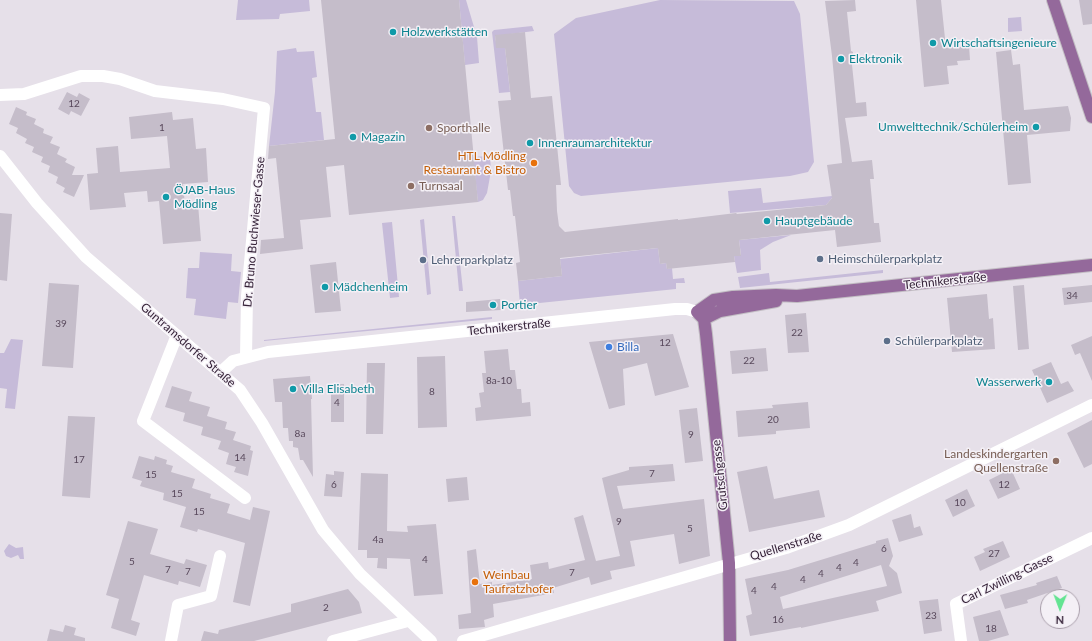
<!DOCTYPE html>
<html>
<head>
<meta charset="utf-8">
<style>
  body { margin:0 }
  #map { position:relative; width:1092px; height:641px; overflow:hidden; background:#e6e0e9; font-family:Lato,sans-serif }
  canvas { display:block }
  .north { position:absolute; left:1040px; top:589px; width:40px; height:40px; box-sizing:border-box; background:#f4f0f6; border:1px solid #a89eaa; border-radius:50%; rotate:181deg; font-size:11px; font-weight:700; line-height:16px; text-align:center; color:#352238 }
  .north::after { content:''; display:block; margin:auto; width:14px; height:18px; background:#63e492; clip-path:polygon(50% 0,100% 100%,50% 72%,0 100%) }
</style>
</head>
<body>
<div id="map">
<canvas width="1092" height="641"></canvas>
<div class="north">N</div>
</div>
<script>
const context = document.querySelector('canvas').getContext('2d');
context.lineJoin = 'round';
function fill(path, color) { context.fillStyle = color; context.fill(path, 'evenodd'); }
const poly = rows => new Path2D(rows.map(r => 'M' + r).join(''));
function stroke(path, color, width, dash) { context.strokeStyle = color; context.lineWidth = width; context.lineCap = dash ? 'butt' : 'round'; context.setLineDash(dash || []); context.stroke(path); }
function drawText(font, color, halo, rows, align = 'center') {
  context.font = font + ' Lato,sans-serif'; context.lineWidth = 3; context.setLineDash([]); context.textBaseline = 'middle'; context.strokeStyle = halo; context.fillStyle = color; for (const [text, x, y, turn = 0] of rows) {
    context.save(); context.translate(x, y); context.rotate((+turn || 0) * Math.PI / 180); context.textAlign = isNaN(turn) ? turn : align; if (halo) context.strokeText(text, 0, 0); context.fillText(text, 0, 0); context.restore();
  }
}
const green = poly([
  [238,0,309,0,310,11,280,14,279,19,236,20],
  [459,0,466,0,477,37,479,63,465,65],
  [660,0,794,1,800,14,814,162,808,172,790,176,581,196,574,193,569,186,554,34,576,18],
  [1021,17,1022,31,1008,32,1008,18],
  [532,26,534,31,495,36,497,48,505,48,510,92,499,93,492,32,494,30],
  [296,48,297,52,314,51,317,77,312,78,316,112,321,112,324,140,269,146,275,92,277,51],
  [490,156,491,171,487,193,483,200,478,202,473,157],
  [761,188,763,203,832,196,832,198,826,205,730,213,728,191],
  [452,216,455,216,463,291,459,291],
  [424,219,431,294,427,295,420,220],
  [392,222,399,297,390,298,382,223],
  [791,235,773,242,760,250,761,270,737,273,734,256,741,255,739,240],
  [658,248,660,264,666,263,667,269,672,268,673,279,684,278,685,283,676,283,676,289,520,305,518,281,562,276,560,259],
  [200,252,232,254,231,271,241,272,238,303,228,302,226,319,194,315,196,299,186,298,188,268,199,268],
  [883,270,883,273,740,288,738,277,769,273,770,282],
  [492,317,492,319,264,341,264,340],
  [11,339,23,340,15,409,5,408,7,389,0,388,0,353,4,353],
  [9,544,16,548,23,547,24,559,20,559,18,555,11,558,6,556,4,551]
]);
const building = poly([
  [321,0,459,0,478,202,349,215,344,165,326,167,331,217,300,220,303,249,260,254,261,240,284,238,276,158,268,159,269,146,335,139],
  [855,0,856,11,847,12,851,51,853,52,852,65,856,103,866,102,867,116,845,118,852,162,872,160,874,179,870,179,874,223,879,223,881,242,837,247,835,230,739,240,741,256,734,256,735,262,667,269,666,263,660,264,658,248,560,258,562,276,518,281,516,263,520,262,515,216,513,216,510,190,508,190,498,101,511,100,505,48,496,48,495,35,525,32,531,98,552,96,561,185,556,185,557,211,559,226,565,232,678,219,678,220,736,213,737,214,826,205,832,198,827,165,842,163,832,56,825,1],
  [916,0,941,0,946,48,969,46,970,60,957,61,958,65,947,66,949,84,924,87],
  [1079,0,1092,0,1092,24,1083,25],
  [1011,50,1013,65,1020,64,1024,110,1068,106,1071,118,1070,131,1027,135,1031,183,1008,185,996,52],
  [67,92,77,97,79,93,90,99,81,116,71,111,69,115,58,109],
  [16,107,27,112,26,115,36,119,34,124,44,129,43,133,53,137,50,143,60,147,57,154,67,159,65,162,75,167,72,175,84,175,74,197,63,192,65,188,56,183,58,177,48,172,50,166,41,162,43,157,32,152,34,147,25,143,27,139,16,133,18,128,9,124],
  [172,112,173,120,193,118,196,149,206,148,208,182,183,184,185,205,198,204,201,241,163,244,159,201,148,202,147,191,124,193,126,207,90,210,87,174,98,173,96,148,118,146,120,172,170,168,167,136,131,139,129,117],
  [0,213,12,214,7,281,0,280],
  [336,262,341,311,315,313,310,265],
  [49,283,79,285,73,368,42,366],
  [1024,285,1029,349,1018,350,1013,286],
  [1092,285,1092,302,1064,305,1062,288],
  [987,294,989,319,993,318,995,349,952,352,947,298],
  [500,299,501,310,466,312,466,302],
  [806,313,809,352,788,353,785,315],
  [673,334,689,387,655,396,647,363,623,369,625,405,609,409,589,342],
  [1092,336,1092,381,1080,353,1075,355,1071,345],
  [766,348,768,371,732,374,730,351],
  [508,349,510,370,515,370,517,389,521,389,522,403,530,402,531,416,476,421,475,408,481,407,479,393,484,392,482,373,486,373,484,351],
  [445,356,447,427,418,428,417,357],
  [1051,362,1061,384,1068,381,1074,391,1047,403,1032,370],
  [367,363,385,363,383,434,366,434],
  [310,376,312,399,311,399,313,477,303,460,300,460,298,448,293,447,293,441,289,441,288,428,283,428,282,402,275,402,273,379],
  [331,384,344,384,344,422,331,422],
  [172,386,192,392,189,401,210,407,207,416,227,422,225,429,236,432,233,440,251,446,250,450,253,451,248,476,234,472,236,467,226,464,229,453,218,449,221,441,201,435,203,427,183,421,185,413,165,407],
  [808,402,810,428,776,431,776,434,738,437,736,411,773,408,772,405],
  [697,408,703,461,685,463,679,410],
  [68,416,95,417,90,498,62,496],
  [1092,420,1092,464,1084,468,1067,433],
  [139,456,154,460,155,456,167,460,166,464,173,466,171,472,195,479,192,488,211,494,210,498,230,504,227,513,250,520,253,507,270,511,250,606,233,602,245,543,198,529,197,532,180,527,186,507,163,500,164,493,140,486,142,481,132,478],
  [673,464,675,481,617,486,623,509,704,499,710,556,679,564,674,534,630,541,635,566,610,571,612,579,591,585,589,577,553,588,554,593,493,604,494,617,484,620,485,627,459,629,458,615,471,613,467,551,476,549,480,584,492,582,492,585,532,579,530,565,548,562,549,569,585,560,574,518,583,515,596,561,620,556,602,478,629,470,629,467],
  [767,466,774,499,819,490,825,517,749,532,737,472],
  [1011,469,1020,489,998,499,989,480],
  [334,471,344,472,342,497,324,496,326,474,334,475],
  [361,473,388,474,387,531,408,532,407,526,436,524,443,594,414,596,410,559,387,558,387,569,377,568,378,558,367,558,367,550,358,550],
  [467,477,469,500,448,502,446,479],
  [967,489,975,506,953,517,945,500],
  [911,514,914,528,920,526,923,535,899,542,892,520],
  [128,521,158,529,150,554,184,564,186,559,207,565,200,587,179,581,178,585,144,575,131,620,140,623,136,636,111,628,119,599,106,595],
  [888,538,893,556,889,566,897,573,902,593,876,601,879,611,801,628,801,627,750,636,746,616,752,614,745,579,788,570,876,543,876,541],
  [881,565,887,586,783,609,780,597],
  [1003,541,1010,557,980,571,974,557,985,552,983,549],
  [1057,576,1062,588,1027,600,1028,603,1005,609,1000,595,1037,585,1036,583],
  [348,589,359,602,362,613,254,641,201,641,204,631,218,634,219,630,291,612,291,604],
  [938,599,942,631,924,634,919,601],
  [1000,610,1009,635,988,641,979,641,973,617],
  [65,625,76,628,74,635,85,638,85,641,47,641,50,629,63,632]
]);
const minor = poly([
  [0,95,24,94,81,76,103,76,120,79,155,91,223,99,264,108,247,296,246,357],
  [0,156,37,203,86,257,240,390,262,423,323,530,360,574,431,641],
  [177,335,143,421,245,498],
  [221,372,233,361,268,352,675,309,687,309,697,312],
  [171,641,178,605,211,596,220,556],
  [333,641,408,621],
  [463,641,786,548,849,525,1092,405],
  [961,641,956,604,1092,538]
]);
const major = poly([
  [1053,0,1092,117],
  [704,319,720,311,776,301],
  [730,641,729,563,706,334,704,319,697,312,714,300,733,297,776,295,797,296,1092,265]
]);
const markers = [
  [393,32,4,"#0f9aa8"],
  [933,43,4,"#0f9aa8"],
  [841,59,4,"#0f9aa8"],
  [1036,127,4,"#0f9aa8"],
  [429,128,4,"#8d6e63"],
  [353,137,4,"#0f9aa8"],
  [530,143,4,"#0f9aa8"],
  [534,163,4,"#e8710a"],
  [411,186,4,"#8d6e63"],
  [166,197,4,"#0f9aa8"],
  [767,221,4,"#0f9aa8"],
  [820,259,4,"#5c6f8a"],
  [423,260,4,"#5c6f8a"],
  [325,287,4,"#0f9aa8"],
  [493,305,4,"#0f9aa8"],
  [887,341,4,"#5c6f8a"],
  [609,347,4,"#3f7fe0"],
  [1049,382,4,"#0f9aa8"],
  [293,389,4,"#0f9aa8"],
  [1056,461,4,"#8d6e63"],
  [475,582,4,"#e8710a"]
];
const numberNames = [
  ["12",74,104],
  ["1",162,128],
  ["34",1072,296],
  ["39",61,324],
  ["22",797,333],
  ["12",665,343],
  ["22",749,361],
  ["8a-10",499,381],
  ["8",432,392],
  ["4",337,403],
  ["20",773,420],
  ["8a",300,434],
  ["9",691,435],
  ["14",240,458],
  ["17",79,460],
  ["7",652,474],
  ["15",151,475],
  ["6",334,485],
  ["12",1004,485],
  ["15",177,494],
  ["10",960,503],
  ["15",199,512],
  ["9",619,522],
  ["5",690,529],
  ["4a",378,540],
  ["6",884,549],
  ["27",994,554],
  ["4",425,560],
  ["5",132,562],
  ["4",856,563],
  ["4",839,568],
  ["7",168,570],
  ["7",188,572],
  ["7",572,573],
  ["4",821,574],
  ["4",803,580],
  ["4",774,587],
  ["4",754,591],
  ["2",326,608],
  ["23",931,616],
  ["16",778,620],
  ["18",991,629]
];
const cultureNames = [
  ["Holzwerkstätten",401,32],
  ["Wirtschaftsingenieure",941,43],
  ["Elektronik",849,59],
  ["Umwelttechnik/Schülerheim",1028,127,"right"],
  ["Magazin",361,137],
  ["Innenraumarchitektur",538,143],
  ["ÖJAB-Haus",174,190],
  ["Mödling",174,204],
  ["Hauptgebäude",775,221],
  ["Mädchenheim",333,287],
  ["Portier",501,305],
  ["Wasserwerk",1041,382,"right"],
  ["Villa Elisabeth",301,389]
];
const educationNames = [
  ["Sporthalle",437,128],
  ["Turnsaal",419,186],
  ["Landeskindergarten",1048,454,"right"],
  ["Quellenstraße",1048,468,"right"]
];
const foodNames = [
  ["HTL Mödling",526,156],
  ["Restaurant & Bistro",526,170],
  ["Weinbau",483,575,"left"],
  ["Taufratzhofer",483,589,"left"]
];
const streetNames = [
  ["Dr. Bruno Buchwieser-Gasse",254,232,-85],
  ["Technikerstraße",945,281,-6],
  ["Technikerstraße",509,327,-6],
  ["Guntramsdorfer Straße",188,345,41],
  ["Grutschgasse",720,475,-96],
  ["Quellenstraße",786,546,-17],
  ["Carl Zwilling-Gasse",1007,579,-26]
];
const serviceNames = [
  ["Heimschülerparkplatz",828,259],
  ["Lehrerparkplatz",431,260],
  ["Schülerparkplatz",895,341]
];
const shopNames = [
  ["Billa",617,347]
];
fill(green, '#c6bbd9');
fill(building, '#c5bdca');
stroke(major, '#c2bdc3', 14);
stroke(minor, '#fff', 12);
stroke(major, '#94699b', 12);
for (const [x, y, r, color] of markers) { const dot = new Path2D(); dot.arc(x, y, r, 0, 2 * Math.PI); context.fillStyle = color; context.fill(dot); stroke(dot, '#f4f0f6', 1.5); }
drawText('10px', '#59495c', null, numberNames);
drawText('12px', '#0d838f', '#f4f0f6', cultureNames, 'left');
drawText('12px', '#785e54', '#f4f0f6', educationNames, 'left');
drawText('12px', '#c56008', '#f4f0f6', foodNames, 'right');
drawText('12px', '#352238', '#f4f0f6', streetNames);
drawText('12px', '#4e5e75', '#f4f0f6', serviceNames, 'left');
drawText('12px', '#366cbe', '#f4f0f6', shopNames, 'left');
</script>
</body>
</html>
